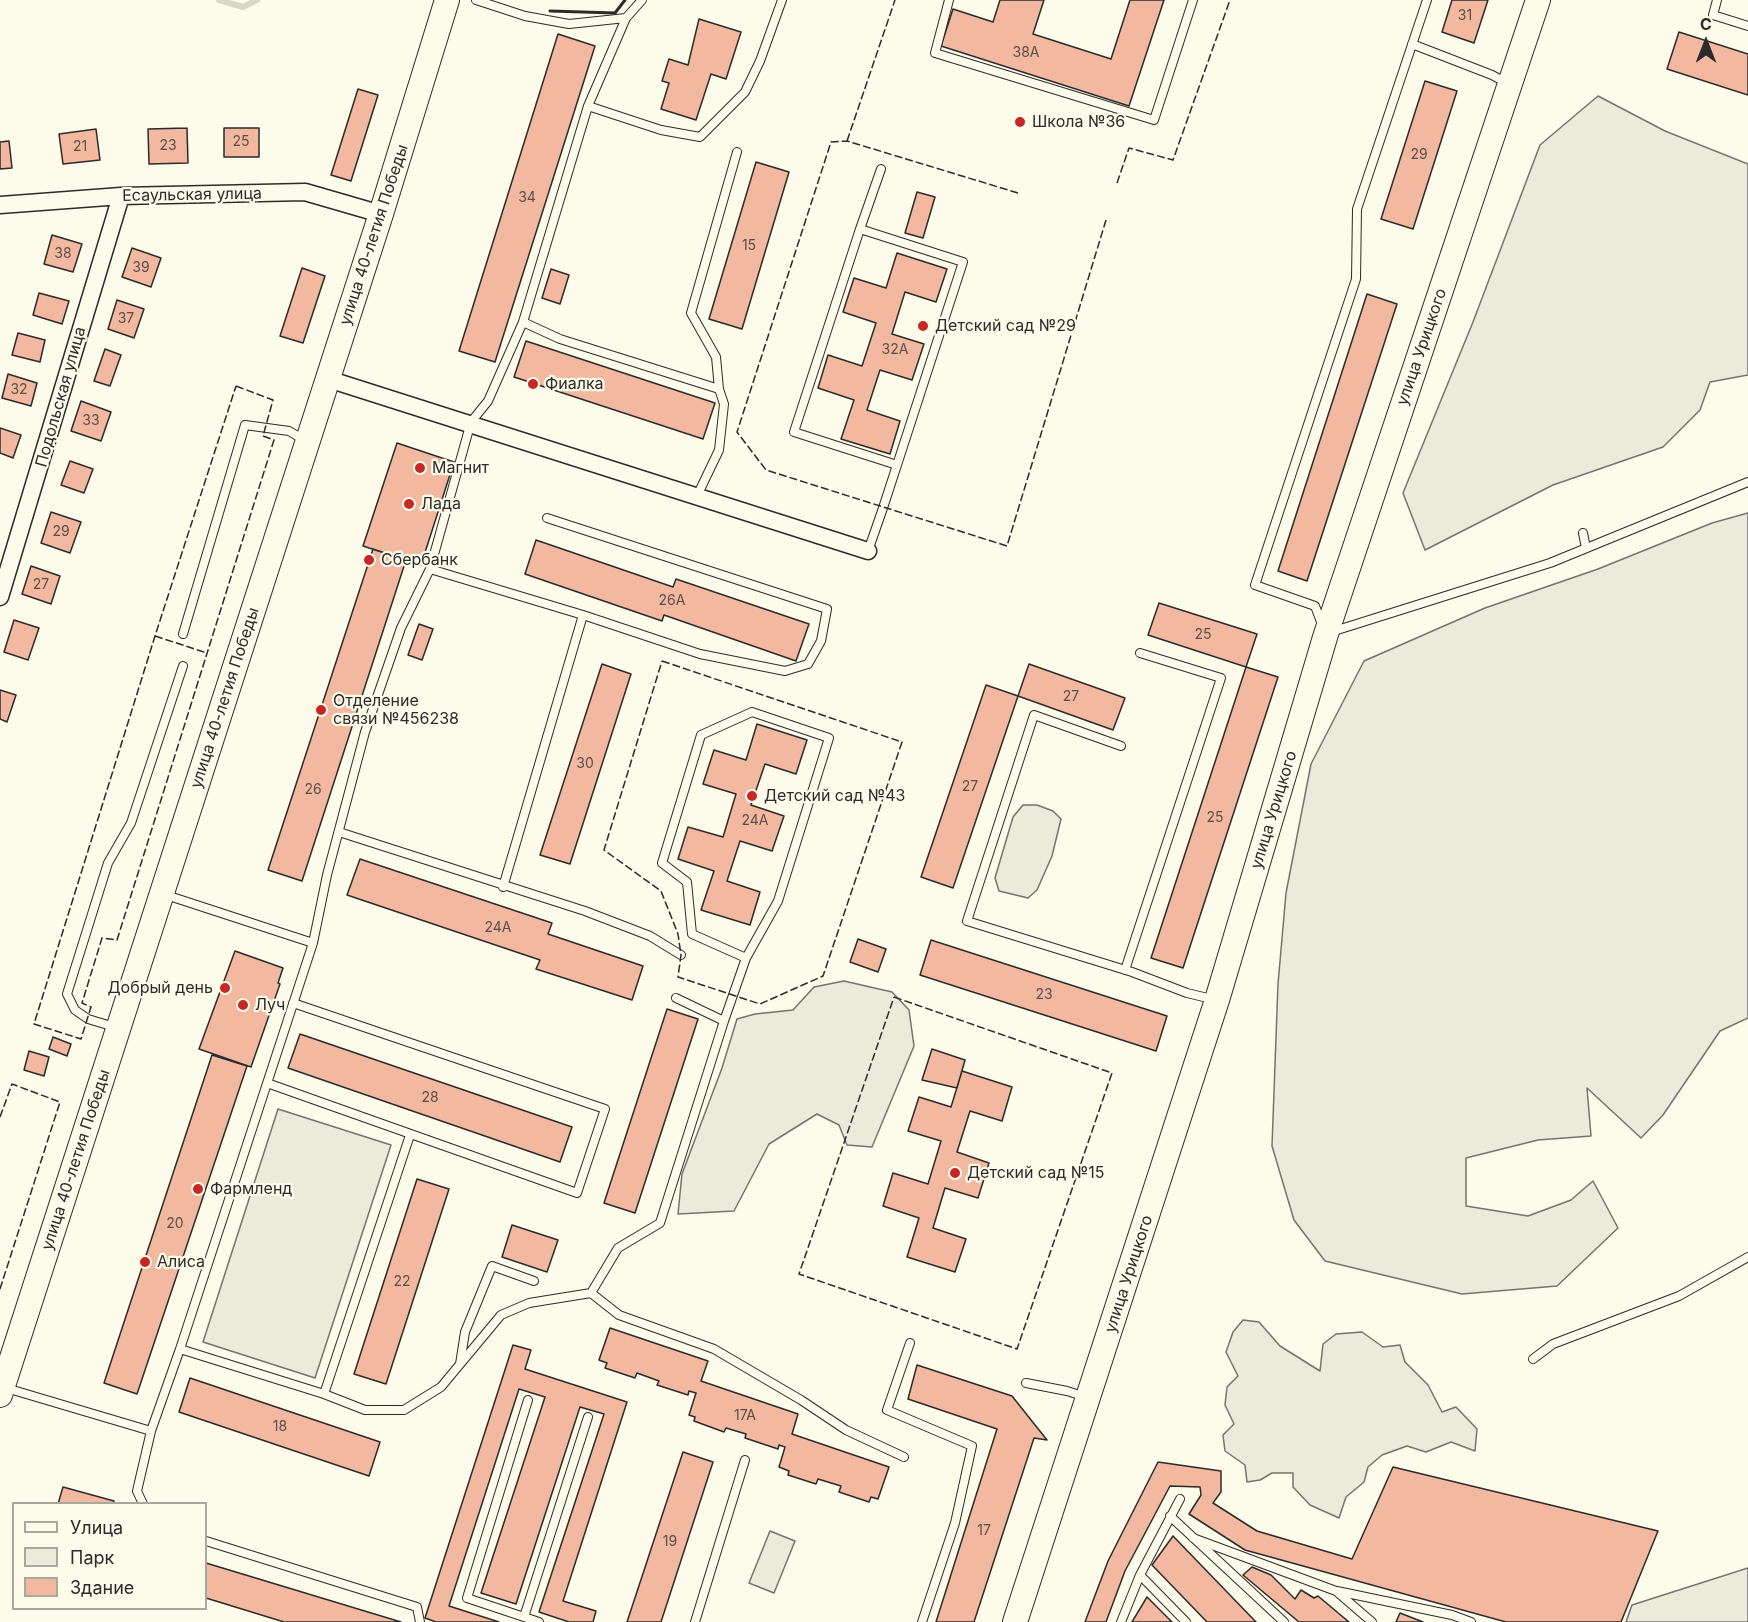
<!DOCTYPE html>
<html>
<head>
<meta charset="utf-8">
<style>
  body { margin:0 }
  #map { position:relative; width:1748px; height:1622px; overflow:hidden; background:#fdfbea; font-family:Inter,sans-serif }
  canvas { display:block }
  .legend { position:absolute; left:12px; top:1502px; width:195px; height:108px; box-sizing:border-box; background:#fdfbea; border:2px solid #a9a89e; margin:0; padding:8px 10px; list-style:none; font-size:18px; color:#2b2b2b }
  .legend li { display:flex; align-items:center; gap:12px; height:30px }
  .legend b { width:30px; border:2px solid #a9a89e }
  .north { position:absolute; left:1676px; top:12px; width:60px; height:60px; -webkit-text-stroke:4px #fdfbea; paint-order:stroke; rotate:0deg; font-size:16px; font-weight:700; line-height:24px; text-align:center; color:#2b2b2b }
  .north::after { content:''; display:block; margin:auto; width:21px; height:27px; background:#2b2b2b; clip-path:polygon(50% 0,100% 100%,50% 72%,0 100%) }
</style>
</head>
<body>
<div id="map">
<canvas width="1748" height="1622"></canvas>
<ul class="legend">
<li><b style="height:8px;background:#fdfbea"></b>Улица</li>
<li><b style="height:16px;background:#ecebdb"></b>Парк</li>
<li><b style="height:16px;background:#f2b8a0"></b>Здание</li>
</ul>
<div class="north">С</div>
</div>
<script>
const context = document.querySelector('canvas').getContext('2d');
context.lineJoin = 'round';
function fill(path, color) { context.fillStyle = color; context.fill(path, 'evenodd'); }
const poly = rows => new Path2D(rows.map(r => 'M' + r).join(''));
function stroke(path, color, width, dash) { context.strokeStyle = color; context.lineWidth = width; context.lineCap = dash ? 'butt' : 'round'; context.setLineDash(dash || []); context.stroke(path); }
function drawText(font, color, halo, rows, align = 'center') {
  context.font = font + ' Inter,sans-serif'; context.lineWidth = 4.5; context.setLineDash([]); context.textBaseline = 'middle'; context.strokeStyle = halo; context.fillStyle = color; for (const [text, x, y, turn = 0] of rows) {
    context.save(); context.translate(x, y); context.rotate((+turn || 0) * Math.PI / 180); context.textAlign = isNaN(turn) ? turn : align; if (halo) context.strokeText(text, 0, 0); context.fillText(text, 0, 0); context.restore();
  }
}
const green = poly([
  [1598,96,1665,131,1748,164,1748,375,1710,382,1700,410,1663,447,1553,485,1425,550,1403,493,1473,322,1540,145,1598,96],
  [1748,513,1748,1018,1720,1031,1663,1115,1641,1138,1587,1088,1591,1136,1538,1140,1466,1158,1466,1206,1528,1216,1571,1200,1593,1181,1618,1228,1557,1286,1462,1294,1325,1261,1294,1220,1272,1146,1278,984,1286,893,1311,764,1364,661,1485,608,1598,569,1712,523,1748,513],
  [1023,805,1037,805,1053,811,1061,819,1052,856,1037,890,1028,898,999,891,995,878,1013,817,1023,805],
  [844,981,892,992,909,1010,914,1046,872,1147,847,1145,839,1125,817,1114,769,1144,734,1211,678,1214,682,1174,722,1068,737,1019,755,1014,793,1010,814,987,844,981],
  [278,1109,391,1145,315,1378,203,1342,278,1109],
  [1243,1320,1259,1322,1280,1346,1320,1371,1323,1344,1336,1334,1362,1332,1383,1347,1400,1345,1405,1362,1428,1385,1442,1412,1456,1407,1477,1429,1475,1451,1451,1442,1426,1452,1407,1446,1382,1455,1368,1467,1364,1482,1346,1497,1339,1518,1310,1505,1293,1487,1293,1473,1272,1473,1260,1480,1247,1482,1245,1465,1225,1451,1223,1435,1234,1424,1225,1405,1227,1387,1238,1376,1226,1352,1233,1332,1243,1320],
  [770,1531,795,1541,774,1593,749,1583,770,1531],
  [1748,1568,1748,1622,1626,1622,1632,1605,1748,1568]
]);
const stream = poly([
  [219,0,243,7,257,0]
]);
const building = poly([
  [1000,0,1044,0,1033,34,1111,59,1130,0,1164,0,1129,106,941,46,953,9,993,22,1000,0],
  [1452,0,1488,0,1474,43,1442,32,1452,0],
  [699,19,741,32,726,79,711,74,696,120,661,109,669,83,662,81,669,59,688,65,699,19],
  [1679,32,1748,54,1748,95,1667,69,1679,32],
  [558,34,595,46,495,362,459,351,558,34],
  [1425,81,1457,91,1413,229,1381,219,1425,81],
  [358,89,378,95,351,181,331,175,358,89],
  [187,128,188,163,149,164,148,129,187,128],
  [224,128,259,128,259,157,224,157,224,128],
  [96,129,100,160,63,164,59,134,96,129],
  [9,141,12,168,0,169,0,142,9,141],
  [756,162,789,172,742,329,709,319,756,162],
  [917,192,935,197,923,238,905,233,917,192],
  [52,235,82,244,73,272,44,264,52,235],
  [132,248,161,258,151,287,122,277,132,248],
  [897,253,947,269,936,302,905,292,892,334,924,344,912,380,880,370,867,410,900,421,890,454,841,439,854,400,818,388,828,355,862,366,876,323,843,312,854,278,886,288,897,253],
  [302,268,325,276,303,343,280,336,302,268],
  [551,269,569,275,560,304,542,298,551,269],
  [39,293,69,301,62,324,33,315,39,293],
  [1367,294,1397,304,1307,581,1278,571,1367,294],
  [117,300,144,309,134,338,108,329,117,300],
  [18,333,45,340,40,362,12,355,18,333],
  [526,341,715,403,703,439,514,377,526,341],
  [105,349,121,355,110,386,94,381,105,349],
  [8,374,37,383,31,406,2,398,8,374],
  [81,401,111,412,101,441,71,431,81,401],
  [0,428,21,435,13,458,0,453,0,428],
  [397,443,454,462,421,565,363,546,397,443],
  [70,461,93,469,84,493,61,485,70,461],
  [51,512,81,522,70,553,41,543,51,512],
  [536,540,673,587,676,579,809,624,796,661,664,615,662,621,525,574,536,540],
  [373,549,406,560,302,881,268,870,373,549],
  [31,566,60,576,51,604,22,594,31,566],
  [1159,603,1257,634,1246,667,1148,635,1159,603],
  [14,620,39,628,28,660,4,652,14,620],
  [419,624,433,629,422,660,408,655,419,624],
  [602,664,631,674,570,864,540,855,602,664],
  [1029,664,1125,698,1113,730,1018,696,1029,664],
  [1246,667,1278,677,1183,968,1151,958,1246,667],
  [986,685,1018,696,953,888,921,877,986,685],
  [0,690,16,695,7,722,0,719,0,690],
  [757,724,807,740,796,774,765,764,751,805,784,816,772,851,740,841,727,881,760,892,750,925,701,910,714,871,678,859,688,827,723,837,736,794,703,784,714,750,746,760,757,724],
  [360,859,552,923,548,934,643,966,632,1000,536,969,540,960,347,895,360,859],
  [858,939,886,949,878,972,850,962,858,939],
  [931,940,1167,1016,1156,1051,920,975,931,940],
  [235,951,283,968,278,983,280,984,251,1067,199,1049,235,951],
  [667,1009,698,1019,635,1213,604,1203,667,1009],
  [300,1034,572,1127,560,1162,288,1068,300,1034],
  [53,1037,71,1044,67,1056,49,1049,53,1037],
  [932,1049,965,1060,957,1088,922,1080,932,1049],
  [29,1051,49,1057,44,1076,24,1070,29,1051],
  [212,1055,247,1066,137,1394,104,1383,212,1055],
  [962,1071,1012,1087,1002,1121,970,1111,957,1152,989,1163,978,1198,945,1188,933,1228,966,1239,955,1272,907,1257,919,1218,883,1206,893,1173,928,1184,941,1141,908,1131,919,1097,951,1107,962,1071],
  [417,1179,449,1189,386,1384,354,1374,417,1179],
  [512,1225,558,1240,547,1272,502,1257,512,1225],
  [610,1328,708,1361,701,1381,798,1414,792,1434,889,1467,878,1499,871,1497,869,1502,839,1492,841,1486,818,1479,816,1484,788,1475,789,1471,779,1467,785,1447,779,1445,778,1449,745,1438,746,1434,726,1428,724,1432,694,1421,695,1417,689,1415,696,1393,689,1391,688,1395,657,1385,659,1381,637,1373,635,1378,605,1368,607,1363,599,1360,610,1328],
  [513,1345,531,1350,525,1369,627,1402,563,1601,596,1611,593,1622,569,1622,539,1612,604,1414,580,1407,516,1604,481,1593,545,1397,519,1389,449,1606,499,1622,436,1622,425,1618,513,1345],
  [917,1365,1012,1396,1047,1440,1034,1438,974,1622,936,1622,997,1429,908,1399,917,1365],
  [190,1378,380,1442,369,1476,179,1412,190,1378],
  [683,1452,713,1462,661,1622,627,1622,683,1452],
  [1158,1462,1221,1471,1221,1492,1213,1503,1257,1531,1352,1559,1393,1467,1658,1531,1621,1622,1506,1622,1245,1550,1189,1514,1201,1495,1200,1487,1170,1486,1125,1571,1106,1622,1085,1622,1108,1561,1158,1462],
  [63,1487,114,1501,114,1504,58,1504,63,1487],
  [1173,1536,1256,1622,1207,1622,1152,1565,1173,1536],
  [206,1563,401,1622,284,1622,206,1598,206,1563],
  [1252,1567,1271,1575,1295,1599,1301,1590,1314,1598,1318,1596,1349,1622,1299,1622,1243,1575,1252,1567],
  [1147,1597,1172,1622,1132,1622,1147,1597],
  [1400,1613,1423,1622,1396,1622,1400,1613]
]);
const lane = poly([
  [476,0,525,16,569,24,626,18,642,0],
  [949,0,935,53,1154,120,1193,0],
  [1717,0,1713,15,1748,26],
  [1412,44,1492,75,1509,84],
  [588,106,661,130,700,137,745,92,760,61,782,0],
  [860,229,881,169],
  [523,322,560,339,719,389,724,404,719,450,697,496],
  [719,389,716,357,691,313,737,152],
  [547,518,827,609,821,641,808,664,785,671,700,654,583,615],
  [1583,533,1586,548],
  [868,551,883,508,897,465,936,345,963,262,860,229,794,432,897,465],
  [430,569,583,615,503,887],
  [1323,627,1315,606,1255,585,1356,279,1357,209,1427,0],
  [1331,632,1550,563,1748,482],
  [183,634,245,425,289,431,306,441],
  [1121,746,1034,715,967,921,1132,972,1187,993,1216,1000],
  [339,832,585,911,650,936,681,955],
  [163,894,313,943,180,1349],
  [313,943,327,875,365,732,401,628,430,569,471,422,488,401,523,322,588,106,626,18],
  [1125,970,1221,678,1140,653],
  [724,1021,746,958,692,934,687,882,662,863,701,735,752,712,829,738,778,901,746,958],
  [118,1028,88,1019,75,1010,67,994,108,863,131,823,183,666],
  [267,1083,577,1193,605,1109,293,1003],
  [591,1293,619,1315,714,1349,801,1400,846,1430,904,1457],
  [910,1343,887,1410,972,1446,955,1523,922,1622],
  [1533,1359,1553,1344,1679,1296,1748,1257],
  [460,1364,465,1332,492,1266,534,1281],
  [1026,1383,1067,1391,1086,1397],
  [6,1388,151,1431,180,1349,324,1394,365,1410,404,1410,441,1387,501,1315,529,1303,591,1293,618,1248,660,1223,724,1021,676,998],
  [324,1394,410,1135],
  [528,1400,467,1598,539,1622],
  [143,1504,137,1491,151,1431],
  [1170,1516,1284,1622],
  [1193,1538,1336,1591,1372,1622],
  [206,1541,417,1607,420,1622],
  [1140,1575,1186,1622],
  [1337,1591,1452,1615,1471,1622],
  [524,1617,588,1417],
  [695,1622,745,1460],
  [1121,1622,1140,1575,1180,1499]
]);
const street = poly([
  [0,205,121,196,305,192,381,214],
  [328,379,868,551],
  [0,597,121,196]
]);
const secondary = poly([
  [0,1395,381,214,447,0],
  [1015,1622,1217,1000,1326,634,1538,0]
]);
const fence = poly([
  [847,141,895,0],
  [1117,183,1129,148,1173,160,1230,0],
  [1018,193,847,141,831,142,737,432,766,470,1007,546,1106,220],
  [236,386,273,400,263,436,274,440,117,940,102,938,82,1003,91,1007,81,1039,34,1024,155,636,236,386],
  [155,636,207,653],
  [662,661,902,742,823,976,760,1004,678,977,681,955,678,934,661,891,604,850,662,661],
  [894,997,1112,1073,1017,1349,799,1274,894,997],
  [0,1117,12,1084,60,1102,0,1289]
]);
const wall = poly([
  [550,11,615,13,625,0]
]);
const markers = [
  [1020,122,6,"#c62828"],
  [923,326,6,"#c62828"],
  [533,384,6,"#c62828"],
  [420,468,6,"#c62828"],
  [409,504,6,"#c62828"],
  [369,560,6,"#c62828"],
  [321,710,6,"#c62828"],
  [752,796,6,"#c62828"],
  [225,988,6,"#c62828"],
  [243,1005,6,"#c62828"],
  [955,1173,6,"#c62828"],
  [198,1189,6,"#c62828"],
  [145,1262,6,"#c62828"]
];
const numberNames = [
  ["31",1465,16],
  ["38А",1026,53],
  ["25",241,142],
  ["23",168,146],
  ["21",80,147],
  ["29",1419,155],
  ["34",527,198],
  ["15",749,246],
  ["38",63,254],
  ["39",141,268],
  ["37",126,319],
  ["32А",895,350],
  ["32",19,390],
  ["33",91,421],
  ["29",61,532],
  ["27",41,585],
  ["26А",672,601],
  ["25",1203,635],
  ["27",1071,697],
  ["30",585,764],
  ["27",970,787],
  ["26",313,790],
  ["25",1215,818],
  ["24А",755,821],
  ["24А",498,928],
  ["23",1044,995],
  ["28",430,1098],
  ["20",175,1224],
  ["22",402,1282],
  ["17А",745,1416],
  ["18",280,1427],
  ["17",984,1531],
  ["19",670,1542]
];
const poiNames = [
  ["Школа №36",1032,122],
  ["Детский сад №29",935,326],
  ["Фиалка",545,384],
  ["Магнит",432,468],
  ["Лада",421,504],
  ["Сбербанк",381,560],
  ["Отделение",333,701],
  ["связи №456238",333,719],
  ["Детский сад №43",764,796],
  ["Добрый день",213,988,"right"],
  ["Луч",255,1005],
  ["Детский сад №15",967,1173],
  ["Фармленд",210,1189],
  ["Алиса",157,1262]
];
const streetNames = [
  ["Есаульская улица",192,195,-1],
  ["улица 40-летия Победы",374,235,-72],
  ["улица Урицкого",1422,347,-71],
  ["Подольская улица",61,397,-74],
  ["улица 40-летия Победы",225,698,-72],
  ["улица Урицкого",1274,810,-73],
  ["улица 40-летия Победы",76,1160,-72],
  ["улица Урицкого",1129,1274,-72]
];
fill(green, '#ecebdb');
stroke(green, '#74746e', 1.5);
stroke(stream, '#d8d7c9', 6);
fill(building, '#f2b8a0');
stroke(building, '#2b2b2b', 1.5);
stroke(lane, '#2b2b2b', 10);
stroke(street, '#2b2b2b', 19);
stroke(secondary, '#2b2b2b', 26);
stroke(lane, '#fdfbea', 8);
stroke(street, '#fdfbea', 16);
stroke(secondary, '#fdfbea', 24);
stroke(fence, '#2b2b2b', 1.5, [8, 3]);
stroke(wall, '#2b2b2b', 3);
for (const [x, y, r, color] of markers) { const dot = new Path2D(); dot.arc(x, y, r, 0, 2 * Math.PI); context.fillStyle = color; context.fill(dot); stroke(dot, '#fdfbea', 2); }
drawText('14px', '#5d4e48', null, numberNames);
drawText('16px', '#2b2b2b', '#fdfbea', poiNames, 'left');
drawText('16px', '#2b2b2b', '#fdfbea', streetNames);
</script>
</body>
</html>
